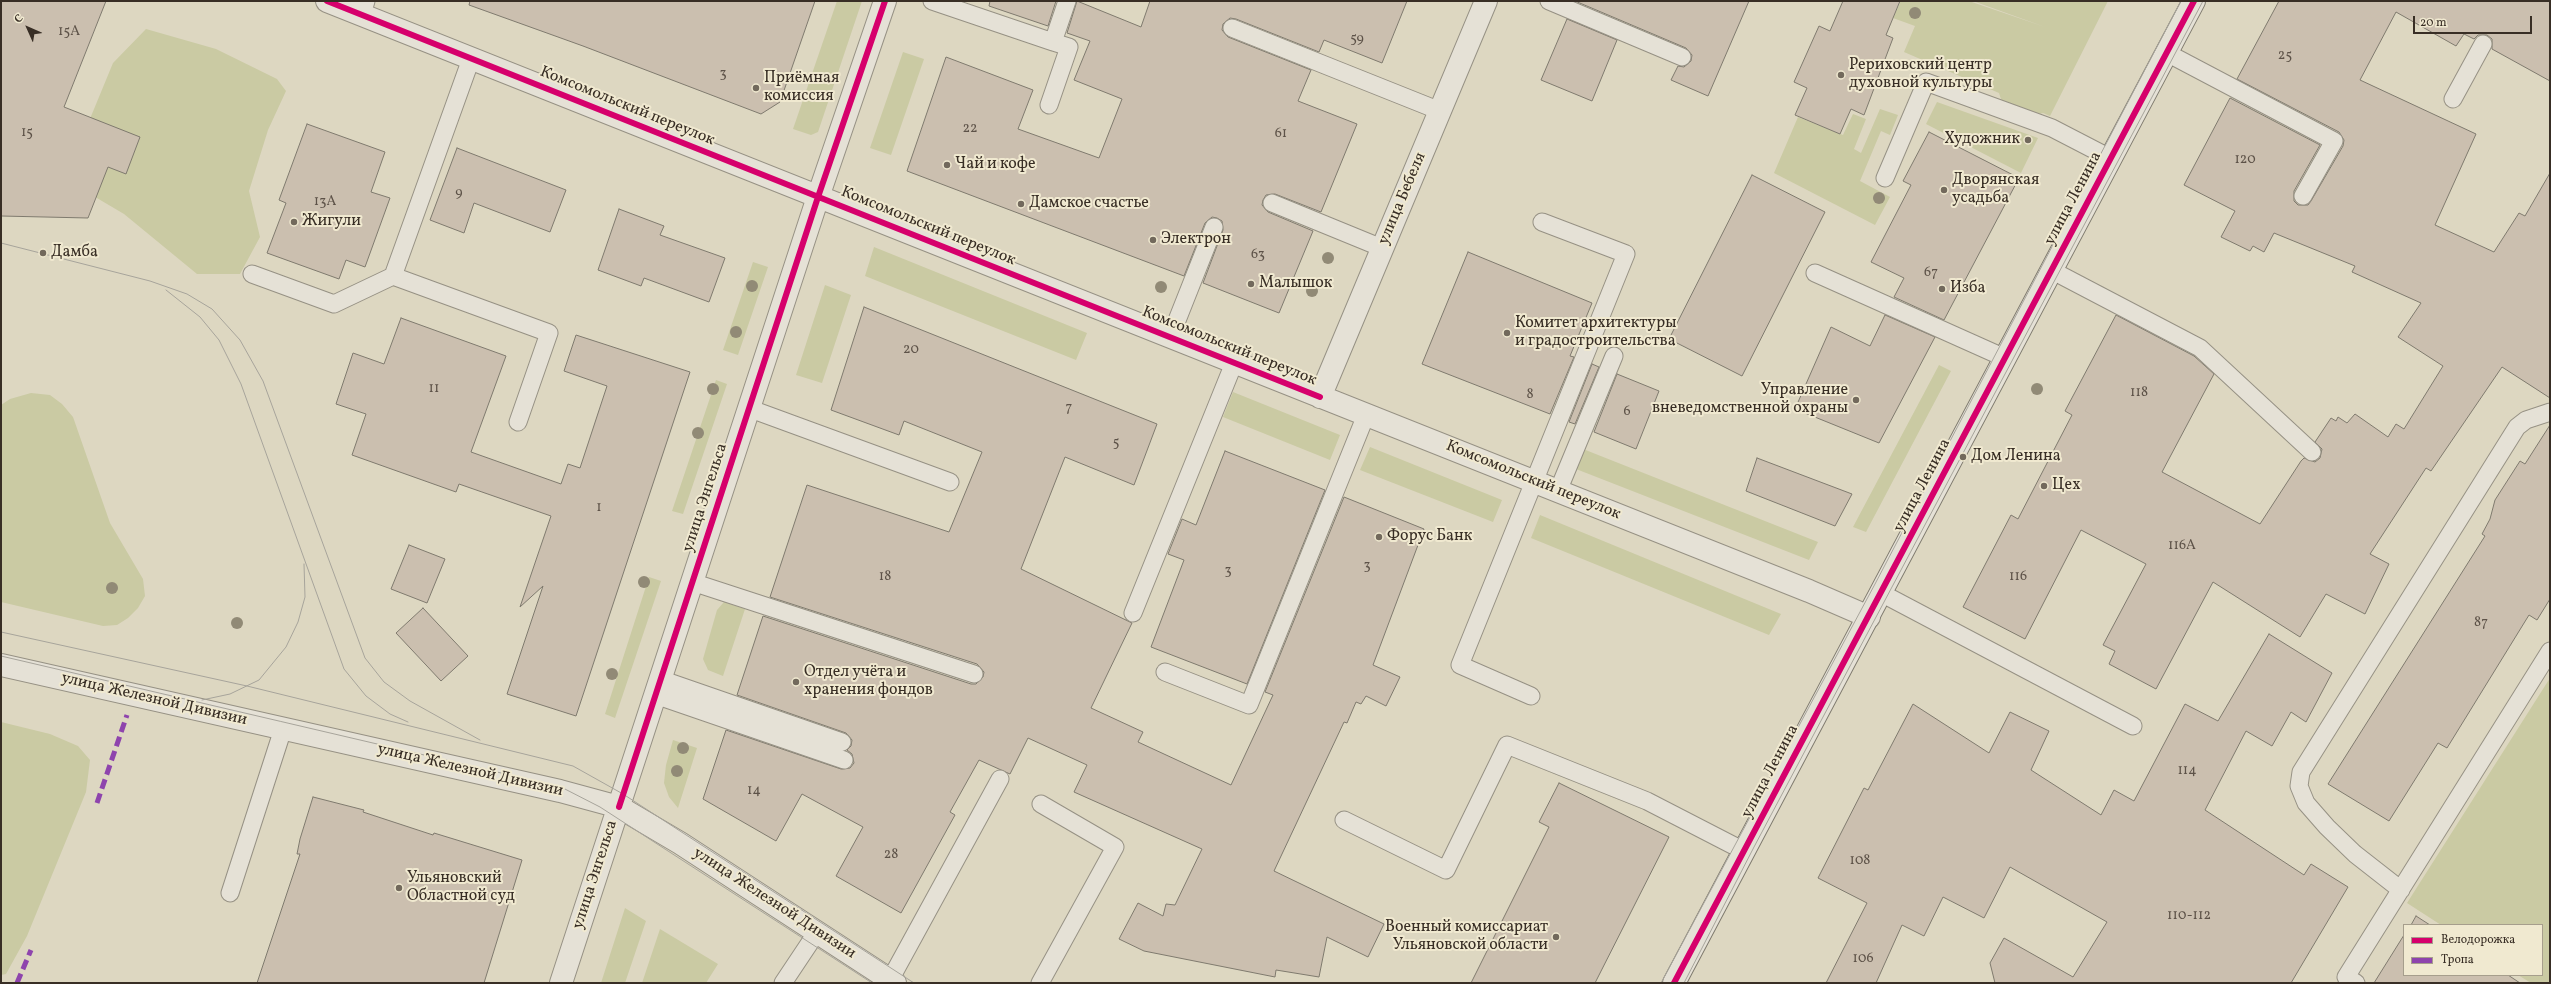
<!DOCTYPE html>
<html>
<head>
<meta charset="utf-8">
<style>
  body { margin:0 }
  #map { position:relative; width:2551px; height:984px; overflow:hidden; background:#ddd7c1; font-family:Vollkorn,serif }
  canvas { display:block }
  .frame { position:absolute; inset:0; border:2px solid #382e25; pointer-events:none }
  .legend { position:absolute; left:2403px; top:924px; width:140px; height:52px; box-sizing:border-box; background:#f0e9d0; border:1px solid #a69e8c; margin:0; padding:5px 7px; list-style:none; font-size:12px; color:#382e25 }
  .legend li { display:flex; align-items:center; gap:8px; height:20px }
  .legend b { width:20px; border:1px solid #a69e8c }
  .north { position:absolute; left:8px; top:8px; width:40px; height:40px; -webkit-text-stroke:3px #f0e9d0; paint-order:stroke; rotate:315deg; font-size:11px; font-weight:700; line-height:16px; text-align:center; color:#382e25 }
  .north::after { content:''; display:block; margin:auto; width:14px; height:18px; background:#382e25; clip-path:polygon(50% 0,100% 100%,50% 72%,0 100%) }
  .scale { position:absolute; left:2413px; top:16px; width:119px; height:18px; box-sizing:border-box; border:2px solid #382e25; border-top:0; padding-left:5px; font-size:12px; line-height:14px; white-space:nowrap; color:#382e25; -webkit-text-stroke:3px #f0e9d0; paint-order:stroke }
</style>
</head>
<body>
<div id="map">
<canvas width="2551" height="984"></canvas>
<div class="frame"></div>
<ul class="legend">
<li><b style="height:5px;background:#d6006c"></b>Велодорожка</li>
<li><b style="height:5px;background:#8e44ad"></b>Тропа</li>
</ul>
<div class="north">С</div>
<div class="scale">20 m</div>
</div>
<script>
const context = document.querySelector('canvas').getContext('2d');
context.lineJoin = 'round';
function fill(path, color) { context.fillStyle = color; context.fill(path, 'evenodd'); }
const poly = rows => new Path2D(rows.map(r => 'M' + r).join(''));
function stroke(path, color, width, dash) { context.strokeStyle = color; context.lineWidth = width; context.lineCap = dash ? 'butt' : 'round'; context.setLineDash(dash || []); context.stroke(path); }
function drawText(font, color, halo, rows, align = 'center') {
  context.font = font + ' Vollkorn,serif'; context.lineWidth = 4; context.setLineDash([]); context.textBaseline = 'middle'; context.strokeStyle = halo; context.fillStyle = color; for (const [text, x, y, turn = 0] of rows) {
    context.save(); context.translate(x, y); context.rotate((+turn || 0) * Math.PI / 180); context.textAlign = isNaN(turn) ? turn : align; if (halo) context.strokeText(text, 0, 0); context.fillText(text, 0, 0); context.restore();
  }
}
const green = poly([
  [837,1,862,1,818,132,811,135,793,129],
  [1893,1,1969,1,2045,27,1973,1,2108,1,2050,116,2043,113,2035,115,2002,102,1999,93,1904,52,1915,26,1893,18,1900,3],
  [146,29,216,49,277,79,286,91,268,130,249,191,260,237,240,274,197,274,124,214,85,191,73,160,113,63],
  [903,52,924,59,891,155,870,148],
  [1937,102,2038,138,2021,173,1926,124],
  [1880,109,1898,115,1890,135,1881,131,1860,181,1890,197,1875,225,1774,173,1798,117,1843,135,1853,114,1866,119,1854,149,1861,153],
  [874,247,1087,333,1076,360,865,276],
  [753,262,768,267,738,355,723,350],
  [825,285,851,295,822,383,796,375],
  [1939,365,1951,371,1866,532,1853,527],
  [716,380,727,384,683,514,672,511],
  [1233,392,1340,435,1330,460,1223,417],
  [31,393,50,395,62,404,73,417,110,523,143,579,145,596,138,608,128,618,117,625,103,626,1,602,1,405,10,399],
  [1370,447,1502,500,1493,522,1360,470],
  [1583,449,1818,542,1809,560,1576,469],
  [1540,515,1781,614,1769,635,1531,538],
  [649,577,661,581,615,718,605,714],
  [724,602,745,609,723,676,708,670,703,659,717,610],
  [2550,678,2550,983,2531,983,2518,975,2542,975,2542,925,2441,925,2407,903],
  [1,722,50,734,78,746,90,760,86,792,27,936,6,974,1,975],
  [673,740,697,748,678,808,669,797,664,783,666,765],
  [625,908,646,921,625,983,601,983],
  [660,929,718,964,706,983,642,983]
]);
const building = poly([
  [1,1,106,1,64,107,140,137,126,174,108,167,88,218,1,216,1,1],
  [470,1,815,1,780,102,761,114,583,46,469,5,470,1],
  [990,1,1056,1,1048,26,989,6,990,1],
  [1077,1,1141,27,1150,1,1407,1,1382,63,1324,40,1319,52,1236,19,1230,18,1223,24,1222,30,1228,37,1311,70,1298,101,1357,124,1321,212,1275,194,1266,195,1263,200,1262,205,1268,212,1313,231,1279,313,1203,283,1223,230,1222,221,1217,218,1212,217,1205,223,1184,276,907,171,946,57,1033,90,1018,129,1099,158,1122,99,1074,80,1090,41,1067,33,1077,1],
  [1575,1,1749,1,1708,96,1671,80,1678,66,1684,67,1691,61,1692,55,1686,48,1575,1],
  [1843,1,1900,1,1886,35,1893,38,1864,115,1851,109,1840,134,1795,115,1807,88,1794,82,1819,26,1830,31,1843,1],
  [2279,1,2550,1,2550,81,2492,49,2492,39,2487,35,2478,35,2474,39,2464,34,2456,46,2396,12,2360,80,2476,134,2435,225,2494,252,2519,213,2525,216,2550,173,2550,398,2502,367,2431,471,2426,468,2370,554,2389,564,2365,614,2326,594,2300,637,2213,582,2156,689,2109,664,2115,651,2103,645,2146,564,2081,530,2025,639,1963,607,2011,515,2018,519,2072,415,2065,411,2116,315,2194,356,2214,374,2162,472,2260,524,2301,461,2304,458,2315,462,2320,458,2322,449,2315,442,2331,418,2336,421,2338,417,2347,423,2355,414,2388,437,2396,424,2404,429,2443,366,2398,337,2421,303,2352,272,2355,266,2274,233,2264,252,2253,246,2250,251,2221,237,2235,211,2184,185,2230,98,2320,145,2294,191,2294,201,2298,205,2308,205,2311,201,2343,146,2344,140,2339,132,2237,79,2279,1],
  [1567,19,1617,40,1592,101,1541,80,1567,19],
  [307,124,385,152,371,192,390,198,365,267,346,260,339,279,267,253,286,203,279,200,307,124],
  [1929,132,2019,178,1944,320,1894,297,1904,278,1871,262,1911,185,1903,181,1929,132],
  [457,148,566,190,550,232,474,203,464,233,430,220,457,148],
  [1752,175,1825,212,1742,376,1669,339,1752,175],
  [619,209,664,226,660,235,725,258,709,302,644,278,641,286,598,270,619,209],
  [1468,252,1592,303,1570,356,1574,357,1550,414,1422,364,1468,252],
  [864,307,1157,424,1134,485,1065,457,1021,569,1132,623,1091,708,1143,732,1138,742,1231,785,1273,695,1265,692,1344,497,1424,529,1373,665,1400,677,1386,706,1366,696,1361,704,1356,702,1347,723,1344,722,1274,871,1384,924,1368,957,1327,937,1319,977,1276,970,1275,977,1144,951,1119,939,1138,903,1163,916,1166,904,1175,905,1202,849,1074,792,1087,765,1028,738,1010,774,979,760,950,812,955,815,901,913,836,876,863,827,802,794,776,841,703,799,726,730,841,769,850,768,854,763,852,754,847,750,851,746,852,740,846,733,737,695,763,616,971,684,976,684,983,677,984,672,977,664,770,597,807,485,949,532,982,452,904,421,899,435,831,410,864,307],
  [1885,315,1935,337,1879,443,1795,409,1831,327,1870,346,1885,315],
  [401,318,506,356,471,452,561,484,568,464,580,468,607,386,564,371,576,335,690,372,576,716,507,694,543,586,520,607,551,516,459,484,456,492,352,455,366,414,336,404,353,353,384,364,401,318],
  [1592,364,1599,367,1575,424,1569,422,1592,364],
  [1617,374,1659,391,1636,449,1594,432,1617,374],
  [2550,425,2550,599,2537,620,2529,615,2447,748,2438,743,2389,821,2328,784,2485,536,2482,534,2490,519,2495,500,2520,461,2525,464,2550,425],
  [1225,451,1325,490,1247,684,1151,647,1184,560,1168,554,1182,519,1196,525,1225,451],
  [1757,458,1852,494,1835,526,1746,491,1757,458],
  [409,545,445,559,427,603,391,589,409,545],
  [423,608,468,656,441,681,396,633,423,608],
  [2269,634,2332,673,2306,722,2291,712,2272,746,2246,731,2205,810,2304,875,2311,864,2348,887,2291,983,1995,983,1990,963,2004,938,2073,977,2107,922,2010,867,1984,918,1943,897,1924,936,1902,925,1876,983,1826,983,1867,903,1818,878,1864,788,1868,790,1913,704,1989,753,2010,712,2049,731,2031,770,2101,815,2114,790,2134,801,2185,704,2218,721,2269,634],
  [1559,783,1669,837,1595,983,1471,983,1549,827,1539,822,1559,783],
  [313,797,364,810,363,812,433,835,434,833,522,860,484,983,257,983,300,854,297,854,300,839,313,797],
  [2416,916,2430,925,2411,925,2416,916],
  [2404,935,2404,975,2508,975,2520,983,2374,983,2404,935]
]);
const lane = poly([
  [932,1,1053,42,1067,1],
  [1549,1,1682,57],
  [362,15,366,1],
  [1232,28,1440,111],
  [2167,53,2334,141,2303,196],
  [2453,99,2483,44],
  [1049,105,1069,47,1053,42],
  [1885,178,1926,82,2052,128,2110,158],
  [1272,203,1382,248],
  [2051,270,2200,348,2312,452],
  [1815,273,2005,358],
  [252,274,334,304,393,276,471,59],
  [393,276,549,333,518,422],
  [1170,338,1214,227],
  [748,408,950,482],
  [1558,491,1614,356],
  [692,582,974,674],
  [1881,593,2133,726],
  [1133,613,1234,363],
  [1165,672,1249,705,1366,415],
  [660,679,842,742],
  [655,695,844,760],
  [1531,696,1460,665,1626,254,1542,222],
  [1344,820,1446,870,1507,745,1647,801,1744,851],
  [2401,890,2355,854,2327,827,2306,803,2299,786,2301,772,2517,427,2526,420,2550,412],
  [230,893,283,729],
  [890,980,1000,779],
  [783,983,817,932],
  [1040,983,1115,847,1041,804],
  [2356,983,2346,977,2550,651]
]);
const street = poly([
  [327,1,1809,591,1869,617],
  [1320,397,1486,1],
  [1,665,560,791,619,807,680,843,895,983],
  [561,983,818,197,885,1]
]);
const secondary = poly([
  [1674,983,2194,1]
]);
const tram = poly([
  [1,243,150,281,187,294,212,309,240,340,263,381,365,658,384,682,410,701,480,740],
  [166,290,200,317,219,340,241,384,344,669,366,696,390,714,408,722],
  [1,632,247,686,573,766,623,794,914,983],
  [1,656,561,787,600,807,872,983],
  [202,700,230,694,259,680,286,647,298,622,305,597,304,564],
  [1661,983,1875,584,2181,1],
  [1684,983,1754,847,2203,1]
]);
const quiet = poly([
  [97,803,127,715],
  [17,983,31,950]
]);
const cycleway = poly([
  [327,1,1320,397],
  [619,807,818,197,885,1],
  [1674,983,2194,1]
]);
const trees = [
  [1915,13],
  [1879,198],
  [1328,258],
  [752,286],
  [1161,287],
  [1312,291],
  [736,332],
  [713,389],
  [2037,389],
  [698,433],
  [644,582],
  [112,588],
  [237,623],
  [612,674],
  [683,748],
  [677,771]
];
const markers = [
  [1841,75,4,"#72695c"],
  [756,88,4,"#72695c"],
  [2028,140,4,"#72695c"],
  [947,165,4,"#72695c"],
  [1944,190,4,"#72695c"],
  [1021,204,4,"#72695c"],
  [294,222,4,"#72695c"],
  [1153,240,4,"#72695c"],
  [43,253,4,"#72695c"],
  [1251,284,4,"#72695c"],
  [1942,289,4,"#72695c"],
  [1507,333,4,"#72695c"],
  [1856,400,4,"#72695c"],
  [1963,457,4,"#72695c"],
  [2044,486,4,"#72695c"],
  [1379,537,4,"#72695c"],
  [796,682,4,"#72695c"],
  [399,888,4,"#72695c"],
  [1556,937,4,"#72695c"]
];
const numberNames = [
  ["15А",69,32],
  ["59",1357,39],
  ["25",2285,56],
  ["3",723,74],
  ["22",970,129],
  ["15",27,133],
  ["61",1281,134],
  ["120",2245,160],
  ["9",459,193],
  ["13А",325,202],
  ["63",1258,255],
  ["67",1931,273],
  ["20",911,350],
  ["11",434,389],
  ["118",2139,393],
  ["8",1530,395],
  ["7",1069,408],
  ["6",1627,412],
  ["5",1116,443],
  ["1",599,508],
  ["116А",2182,546],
  ["3",1367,566],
  ["3",1228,571],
  ["18",885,577],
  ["116",2018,577],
  ["87",2481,623],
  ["114",2187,771],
  ["14",754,791],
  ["28",891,855],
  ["108",1860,861],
  ["110-112",2189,916],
  ["106",1863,959]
];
const poiNames = [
  ["Рериховский центр",1849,66],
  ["духовной культуры",1849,84],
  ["Приёмная",764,79],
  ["комиссия",764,97],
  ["Художник",2020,140,"right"],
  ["Чай и кофе",955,165],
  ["Дворянская",1952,181],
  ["усадьба",1952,199],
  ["Дамское счастье",1029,204],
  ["Жигули",302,222],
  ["Электрон",1161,240],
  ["Дамба",51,253],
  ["Малышок",1259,284],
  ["Изба",1950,289],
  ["Комитет архитектуры",1515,324],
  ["и градостроительства",1515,342],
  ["Управление",1848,391,"right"],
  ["вневедомственной охраны",1848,409,"right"],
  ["Дом Ленина",1971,457],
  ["Цех",2052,486],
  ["Форус Банк",1387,537],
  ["Отдел учёта и",804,673],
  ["хранения фондов",804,691],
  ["Ульяновский",407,879],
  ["Областной суд",407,897],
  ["Военный комиссариат",1548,928,"right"],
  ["Ульяновской области",1548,946,"right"]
];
const streetNames = [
  ["Комсомольский переулок",627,107,22],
  ["улица Бебеля",1403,199,-67],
  ["улица Ленина",2074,199,-62],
  ["Комсомольский переулок",928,227,22],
  ["Комсомольский переулок",1229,347,22],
  ["Комсомольский переулок",1533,481,22],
  ["улица Ленина",1923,486,-62],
  ["улица Энгельса",706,498,-72],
  ["улица Железной Дивизии",154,700,13],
  ["улица Железной Дивизии",470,771,13],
  ["улица Ленина",1771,772,-62],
  ["улица Энгельса",596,875,-72],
  ["улица Железной Дивизии",774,904,33]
];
fill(green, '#cacaa3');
fill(building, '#cbbfaf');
stroke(building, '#7f7a6e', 1);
stroke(lane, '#969184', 19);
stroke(street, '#969184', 24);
stroke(secondary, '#7f7a6e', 24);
stroke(lane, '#e5e1d6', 17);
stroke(street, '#e5e1d6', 22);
stroke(secondary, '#e5e1d6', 22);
stroke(tram, '#a7a49b', 1);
stroke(quiet, '#8e44ad', 5, [10, 5]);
stroke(cycleway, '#d6006c', 6);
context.fillStyle = '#918a76';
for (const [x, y] of trees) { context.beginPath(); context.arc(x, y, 6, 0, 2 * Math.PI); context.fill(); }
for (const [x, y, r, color] of markers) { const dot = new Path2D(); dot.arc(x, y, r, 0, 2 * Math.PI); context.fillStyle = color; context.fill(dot); stroke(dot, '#f0e9d0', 1.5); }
drawText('14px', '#5d5248', null, numberNames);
drawText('16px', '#382e25', '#f0e9d0', poiNames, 'left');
drawText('16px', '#382e25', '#f0e9d0', streetNames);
</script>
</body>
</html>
